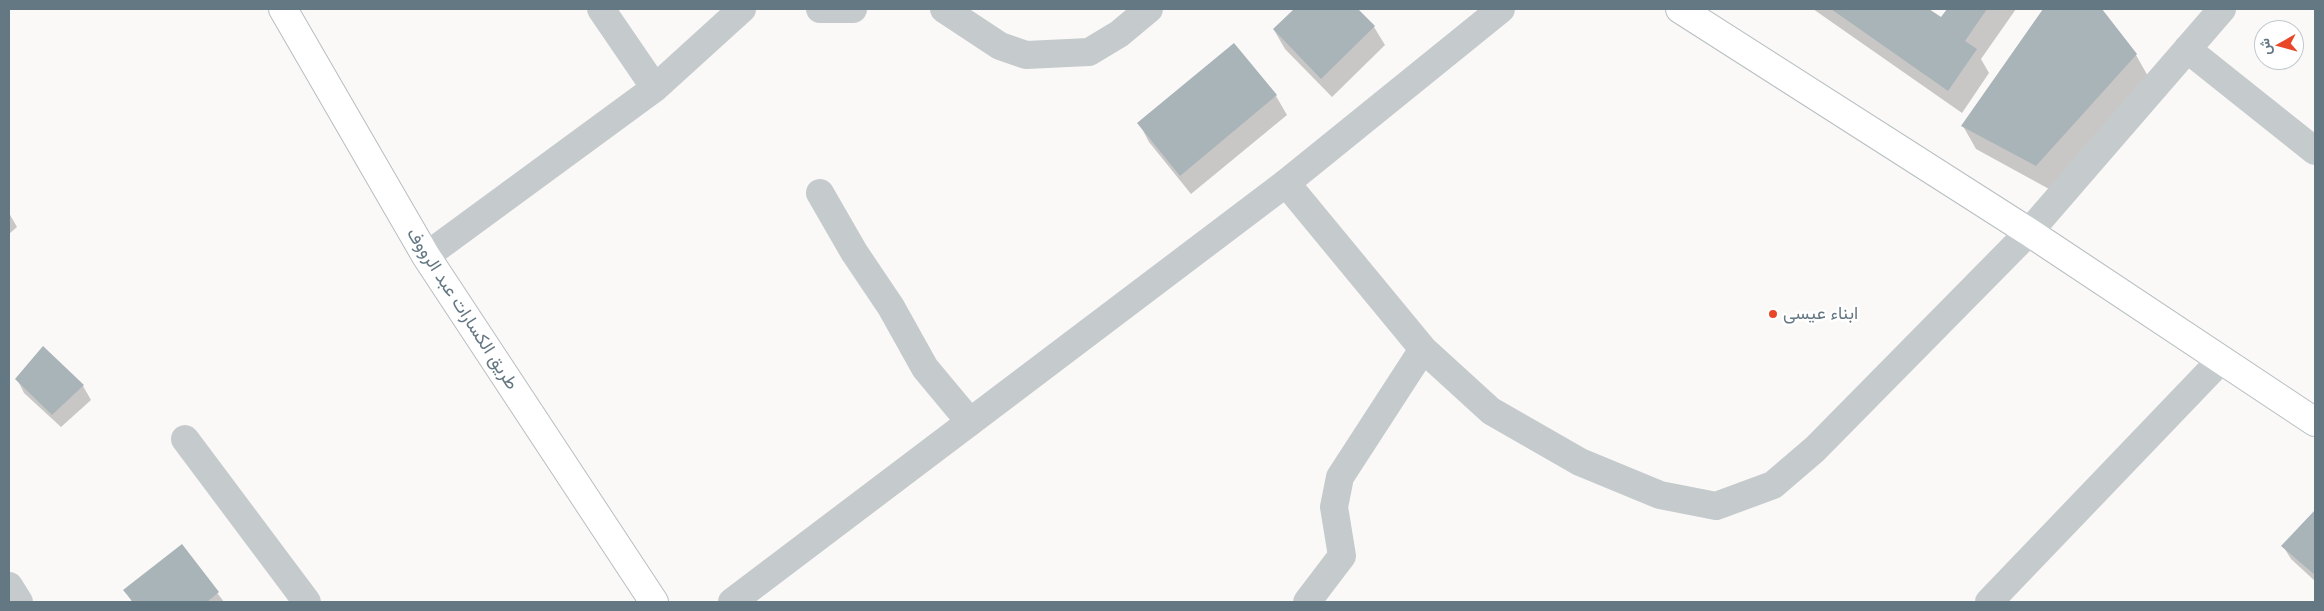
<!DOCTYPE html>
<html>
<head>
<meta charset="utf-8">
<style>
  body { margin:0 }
  #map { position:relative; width:2324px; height:611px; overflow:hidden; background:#faf9f7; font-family:"PT Sans",Vazirmatn,sans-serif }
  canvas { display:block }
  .frame { position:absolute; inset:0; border:10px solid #647883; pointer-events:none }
  .north { position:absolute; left:2254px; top:20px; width:50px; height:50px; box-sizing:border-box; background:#fff; border:1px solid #c1c9cd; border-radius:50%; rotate:263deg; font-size:14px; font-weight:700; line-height:20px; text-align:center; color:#647883 }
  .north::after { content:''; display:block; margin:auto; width:18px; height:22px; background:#e94728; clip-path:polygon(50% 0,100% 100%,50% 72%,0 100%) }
</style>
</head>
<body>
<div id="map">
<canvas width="2324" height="611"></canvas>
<div class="frame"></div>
<div class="north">ش</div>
</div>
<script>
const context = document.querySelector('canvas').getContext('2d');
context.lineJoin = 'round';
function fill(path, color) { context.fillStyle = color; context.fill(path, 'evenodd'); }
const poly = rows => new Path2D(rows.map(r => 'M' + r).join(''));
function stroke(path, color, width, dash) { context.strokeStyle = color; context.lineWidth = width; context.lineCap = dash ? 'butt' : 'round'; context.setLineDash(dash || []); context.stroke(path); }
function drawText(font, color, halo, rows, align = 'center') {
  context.font = font + ' "PT Sans",Vazirmatn,sans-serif'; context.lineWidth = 5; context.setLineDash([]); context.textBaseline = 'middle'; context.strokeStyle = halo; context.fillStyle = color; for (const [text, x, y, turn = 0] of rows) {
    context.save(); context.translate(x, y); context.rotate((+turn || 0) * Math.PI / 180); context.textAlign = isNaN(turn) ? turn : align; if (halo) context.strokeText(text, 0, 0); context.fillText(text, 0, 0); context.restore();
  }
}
const shadow = poly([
  [1296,9,1357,9,1374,27,1385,45,1332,97,1285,49,1274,30],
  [1813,9,1927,9,1942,19,1949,9,2016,9,1981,59,1989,73,1962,113],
  [2044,9,2101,9,2136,55,2149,78,2049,189,1976,149,1963,126],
  [1276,96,1287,115,1191,194,1149,142,1139,123],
  [9,213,17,227,9,234],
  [17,379,83,386,91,400,61,427,24,393],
  [2315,512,2315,581,2291,559,2283,546],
  [182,546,224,602,132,602,125,590]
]);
const building = poly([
  [1294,9,1358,9,1375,26,1321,79,1273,29],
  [1831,9,1929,9,1941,17,1947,9,1987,9,1965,41,1977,49,1948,91],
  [2043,9,2102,9,2137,54,2036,166,1961,126],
  [1234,43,1277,95,1180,176,1137,123],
  [43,346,84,385,52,415,15,379],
  [2315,510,2315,575,2281,546],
  [182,544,219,592,207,602,133,602,123,590]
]);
const minor = poly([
  [601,9,655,88],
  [820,9,853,9],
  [944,9,1000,46,1026,55,1089,52,1119,34,1149,9],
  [2187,49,2315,151],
  [1286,183,1423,349,1491,411,1580,462,1660,495,1716,506,1773,485,1815,449,2029,232,2222,9],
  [820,193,854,252,891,307,925,368,970,422],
  [426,256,655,88,742,9],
  [185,439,307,602],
  [9,586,19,602],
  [1307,602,1342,556,1334,507,1340,477,1423,349],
  [1989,602,2221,360]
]);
const tertiary = poly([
  [732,602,1286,183,1501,9]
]);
const secondary = poly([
  [1680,9,2029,232,2315,422]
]);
const primary = poly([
  [283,9,426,256,654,602]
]);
const markers = [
  [1773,314,5,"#e94728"]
];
const streetNames = [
  ["طريق الكسارات عبد الرووف",462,309,57]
];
const poiNames = [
  ["ابناء عيسى",1783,314]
];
fill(shadow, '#0003');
fill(building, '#a9b4b9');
stroke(secondary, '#b7bec1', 30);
stroke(primary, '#b8bdc0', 30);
stroke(minor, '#c5cacd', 28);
stroke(tertiary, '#c5cacd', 28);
stroke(secondary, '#fff', 28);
stroke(primary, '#fff', 28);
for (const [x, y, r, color] of markers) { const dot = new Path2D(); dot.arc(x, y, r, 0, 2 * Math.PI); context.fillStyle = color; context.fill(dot); stroke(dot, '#fff', 2); }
drawText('18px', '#647883', '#fff', streetNames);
drawText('18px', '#647883', '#fff', poiNames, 'left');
</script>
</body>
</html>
